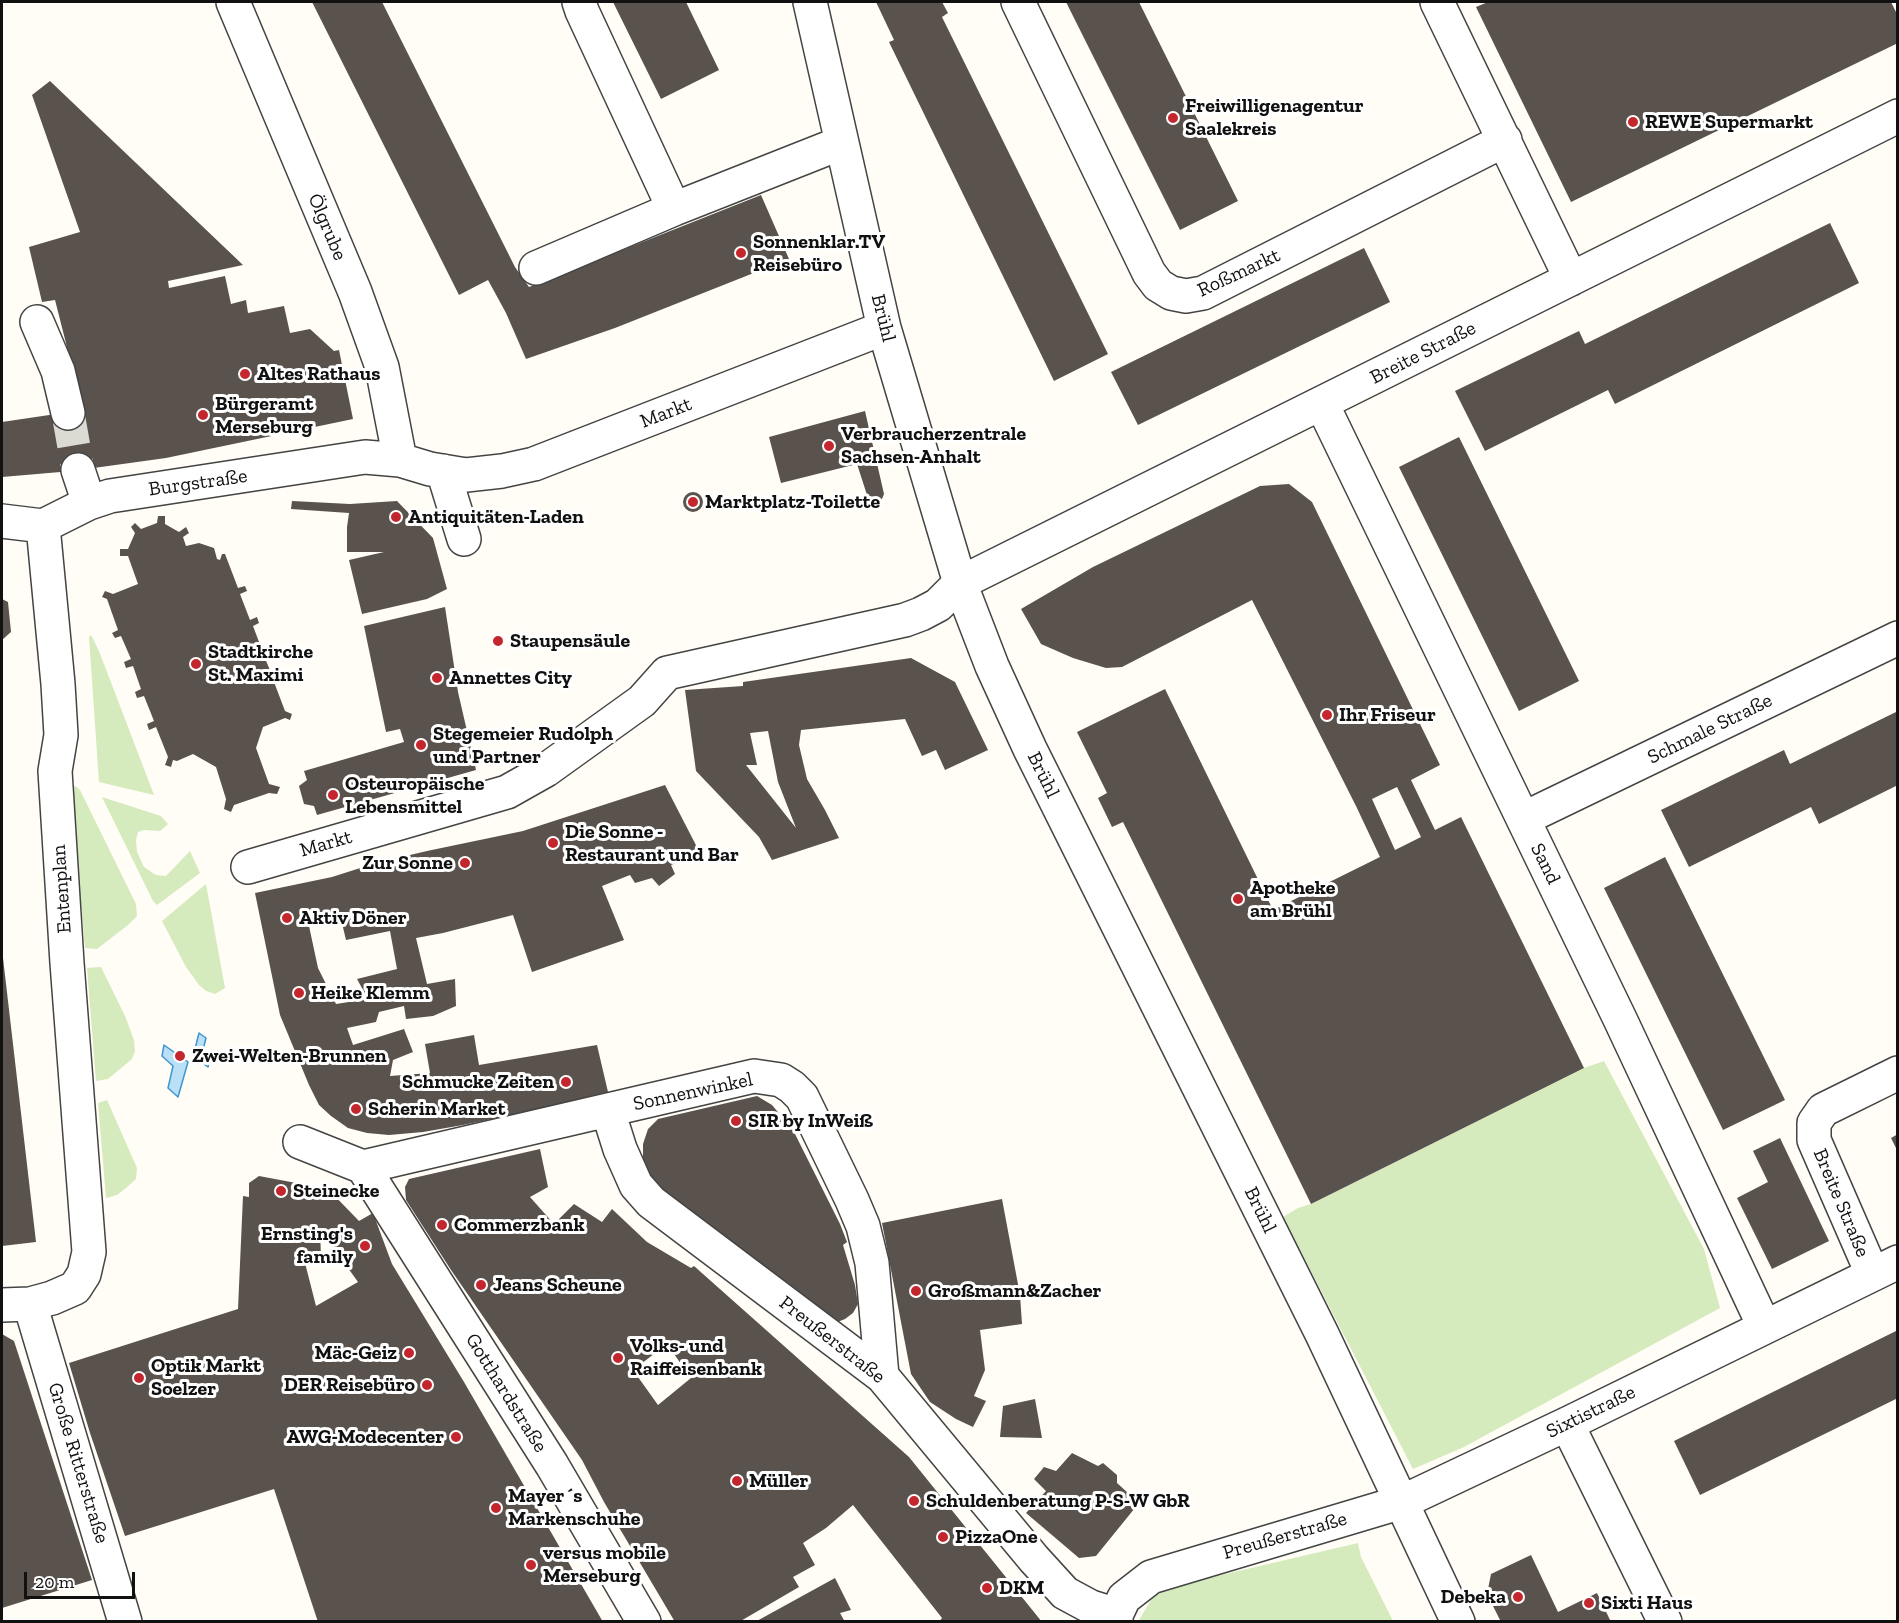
<!DOCTYPE html>
<html>
<head>
<meta charset="utf-8">
<style>
  body { margin:0 }
  #map { position:relative; width:1899px; height:1623px; overflow:hidden; background:#fffdf5; font-family:"Zilla Slab",serif }
  canvas { display:block }
  .frame { position:absolute; inset:0; border:3px solid #111; pointer-events:none }
  .scale { position:absolute; left:24px; top:1572px; width:111px; height:27px; box-sizing:border-box; border:3px solid #111; border-top:0; padding-left:8px; font-size:18px; line-height:21px; white-space:nowrap; color:#111; -webkit-text-stroke:4px #fff; paint-order:stroke }
</style>
</head>
<body>
<div id="map">
<canvas width="1899" height="1623"></canvas>
<div class="frame"></div>
<div class="scale">20 m</div>
</div>
<script>
const context = document.querySelector('canvas').getContext('2d');
context.lineJoin = 'round';
function fill(path, color) { context.fillStyle = color; context.fill(path, 'evenodd'); }
const poly = rows => new Path2D(rows.map(r => 'M' + r).join(''));
function stroke(path, color, width, dash) { context.strokeStyle = color; context.lineWidth = width; context.lineCap = dash ? 'butt' : 'round'; context.setLineDash(dash || []); context.stroke(path); }
function drawText(font, color, halo, rows, align = 'center') {
  context.font = font + ' "Zilla Slab",serif'; context.lineWidth = 6; context.setLineDash([]); context.textBaseline = 'middle'; context.strokeStyle = halo; context.fillStyle = color; for (const [text, x, y, turn = 0] of rows) {
    context.save(); context.translate(x, y); context.rotate((+turn || 0) * Math.PI / 180); context.textAlign = isNaN(turn) ? turn : align; if (halo) context.strokeText(text, 0, 0); context.fillText(text, 0, 0); context.restore();
  }
}
const green = poly([
  [91,635,99,651,154,795,99,782,89,637],
  [76,786,80,790,136,904,137,916,128,925,97,949,85,948,71,793,72,788],
  [102,797,161,816,168,824,160,831,144,830,138,832,136,840,137,852,144,867,156,875,166,876,190,851,200,873,157,905,153,901],
  [206,884,225,988,215,994,206,991,199,985,186,967,162,921],
  [101,967,125,1016,134,1040,135,1051,132,1059,108,1079,96,1081,87,968],
  [1604,1061,1704,1249,1720,1308,1464,1447,1413,1469,1283,1217,1298,1208,1311,1204,1584,1068],
  [107,1100,137,1168,136,1179,126,1188,117,1195,106,1198,98,1103],
  [1358,1543,1361,1557,1393,1621,1138,1622,1152,1598,1170,1587]
]);
const water = poly([
  [199,1033,206,1038,202,1054,210,1059,208,1067,193,1057,199,1033],
  [164,1045,188,1062,178,1097,168,1088,173,1066,162,1056,164,1045]
]);
const building = poly([
  [312,2,382,2,515,267,529,287,761,195,789,259,615,328,526,359,506,313,488,280,459,295],
  [613,2,686,2,719,70,661,99],
  [876,2,942,2,948,13,942,17,1108,354,1054,381,889,42,894,40],
  [1066,2,1139,2,1238,201,1180,230],
  [1488,2,1891,2,1898,16,1898,43,1571,202,1476,7],
  [50,81,243,265,168,281,169,288,225,276,231,304,246,300,248,313,284,306,290,333,310,329,334,351,339,350,353,419,166,458,72,471,2,477,2,422,83,410,55,300,42,302,29,247,80,232,32,95],
  [1830,223,1859,283,1615,404,1608,390,1485,451,1455,391,1579,331,1585,344],
  [1364,248,1390,302,1138,425,1111,372],
  [865,411,884,494,882,499,873,502,868,498,857,464,781,483,769,437],
  [1459,437,1579,681,1519,711,1399,467],
  [1289,484,1312,502,1440,765,1411,780,1435,830,1461,817,1584,1068,1311,1204,1123,822,1112,827,1098,798,1107,793,1077,732,1165,689,1273,910,1380,857,1356,806,1252,600,1122,667,1106,668,1073,658,1041,644,1021,609,1093,567,1260,486],
  [1397,787,1421,837,1395,850,1372,799],
  '683 502a10 10 0 1 1 20 0a10 10 0 1 1-20 0Z',
  [292,501,350,504,397,501,433,538,447,589,427,599,362,614,349,560,384,552,347,552,347,527,349,513,291,509],
  [158,516,165,516,165,524,179,532,186,527,189,533,183,537,186,546,199,543,214,548,217,559,220,560,222,554,225,554,238,588,245,586,247,591,240,594,250,620,257,617,259,623,253,626,262,650,268,647,270,652,264,656,272,675,278,672,281,678,274,682,285,711,292,714,290,720,285,718,263,727,256,748,269,784,280,787,277,794,269,793,234,805,231,812,224,809,226,799,216,767,193,754,177,761,173,760,171,767,165,765,168,757,156,727,149,730,147,724,154,721,144,696,137,698,135,692,141,689,133,666,126,668,124,662,131,659,121,636,115,638,112,633,118,630,107,599,102,597,105,591,113,594,138,584,128,556,120,556,120,549,128,549,135,533,131,527,135,523,141,529,157,523],
  [2,599,8,602,11,632,2,640],
  [445,607,458,692,476,770,317,815,314,806,304,804,299,786,307,780,304,771,404,742,400,729,386,732,364,626],
  [911,658,955,682,988,750,945,770,936,750,922,756,905,719,801,730,799,745,807,779,825,810,839,838,772,860,759,837,696,771,685,690,743,686,743,682],
  [768,731,778,782,796,828,746,765,757,765,750,733],
  [1898,711,1898,785,1819,824,1811,807,1689,867,1661,810,1784,750,1790,764],
  [665,785,700,853,671,865,675,874,659,886,652,878,635,883,630,875,602,886,624,940,532,972,513,915,443,933,416,938,427,984,455,979,456,1006,433,1016,406,1019,404,1006,379,1012,376,1022,347,1028,353,1045,404,1029,413,1052,393,1060,390,1076,430,1073,425,1044,474,1035,479,1065,597,1045,608,1092,526,1112,463,1125,423,1132,389,1135,367,1133,348,1128,331,1116,319,1105,309,1085,280,1015,255,893,332,877,376,863,427,851,523,831],
  [341,919,346,940,390,931,397,969,357,979,368,999,336,1004,318,968,309,926],
  [1665,857,1785,1100,1723,1130,1604,888],
  [2,958,3,958,36,1242,2,1246],
  [757,1096,772,1105,793,1130,840,1224,847,1242,843,1245,855,1285,858,1304,853,1313,845,1319,835,1323,656,1186,647,1175,643,1163,643,1144,648,1129,658,1119],
  [1898,1134,1898,1152,1891,1138],
  [1780,1138,1829,1241,1772,1269,1737,1198,1768,1182,1753,1151],
  [540,1149,548,1187,530,1197,554,1224,574,1204,602,1222,612,1209,647,1242,691,1268,694,1266,909,1457,1042,1622,939,1622,942,1618,853,1505,826,1528,803,1543,815,1565,793,1577,799,1587,739,1622,675,1622,604,1502,582,1460,451,1270,406,1200,405,1187,409,1179],
  [667,1344,691,1378,658,1405,633,1370],
  [259,1176,328,1189,359,1221,373,1213,392,1264,464,1382,603,1622,318,1622,274,1489,125,1536,90,1433,69,1363,238,1309,243,1196,249,1197,249,1183],
  [320,1229,358,1282,316,1306,304,1259,321,1258],
  [1002,1199,1020,1295,1022,1324,980,1330,985,1370,974,1396,986,1401,973,1427,956,1419,930,1402,911,1374,882,1223],
  [1898,1330,1898,1398,1700,1495,1674,1441],
  [2,1334,14,1341,92,1580,2,1608],
  [1035,1399,1042,1438,1000,1437,1003,1406],
  [1072,1453,1098,1466,1103,1463,1117,1475,1117,1483,1139,1503,1096,1556,1079,1558,1026,1513,1046,1491,1034,1479,1044,1467,1056,1471],
  [1531,1555,1558,1612,1597,1593,1611,1622,1501,1622,1487,1594,1491,1574],
  [835,1578,851,1610,840,1613,845,1622,755,1622]
]);
const minorTunnel = poly([
  [68,413,78,470]
]);
const minor = poly([
  [233,2,355,292,382,367,400,460],
  [579,2,582,11,674,209],
  [810,2,884,328,960,583,992,666,1030,749,1322,1334,1458,1622],
  [1018,2,1149,273,1158,285,1171,293,1186,296,1203,293,1505,140],
  [1437,2,1571,279],
  [536,268,674,209,841,143],
  [37,322,58,371,68,413],
  [1322,404,1620,1019,1764,1326],
  [78,470,89,503],
  [443,471,464,539],
  [2,521,43,526,89,503,110,496,365,457,400,460,430,469,466,475,502,471,534,464,884,328],
  [1523,819,1898,638],
  [248,867,507,792,546,770,642,701,667,673,905,620,921,614,938,605,960,583,1898,116],
  [608,1111,620,1149,636,1185,651,1202,882,1376,1034,1559,1065,1593,1091,1607,1116,1615,1116,1622],
  [300,1142,363,1167],
  [363,1167,754,1076,781,1080,792,1087,802,1097,852,1200,863,1226,872,1263,882,1376],
  [363,1167,552,1465,644,1622],
  [1872,1273,1814,1140,1814,1123,1823,1110,1898,1073],
  [30,1304,125,1622],
  [2,1305,30,1304,52,1298,75,1288,84,1274,89,1252,67,963,55,771,61,735,58,684,43,526],
  [1567,1424,1665,1622],
  [1116,1615,1124,1598,1151,1577,1402,1502,1567,1424,1898,1262]
]);
const markers = [
  [1173,118,6,"#c4262e"],
  [1633,122,6,"#c4262e"],
  [741,253,6,"#c4262e"],
  [245,374,6,"#c4262e"],
  [203,415,6,"#c4262e"],
  [829,446,6,"#c4262e"],
  [693,502,6,"#c4262e"],
  [396,517,6,"#c4262e"],
  [498,641,6,"#c4262e"],
  [196,664,6,"#c4262e"],
  [437,678,6,"#c4262e"],
  [1327,715,6,"#c4262e"],
  [421,745,6,"#c4262e"],
  [333,795,6,"#c4262e"],
  [553,843,6,"#c4262e"],
  [465,863,6,"#c4262e"],
  [1238,899,6,"#c4262e"],
  [287,918,6,"#c4262e"],
  [299,993,6,"#c4262e"],
  [180,1056,6,"#c4262e"],
  [566,1082,6,"#c4262e"],
  [356,1109,6,"#c4262e"],
  [736,1121,6,"#c4262e"],
  [281,1191,6,"#c4262e"],
  [442,1225,6,"#c4262e"],
  [365,1246,6,"#c4262e"],
  [481,1285,6,"#c4262e"],
  [916,1291,6,"#c4262e"],
  [409,1353,6,"#c4262e"],
  [618,1358,6,"#c4262e"],
  [139,1378,6,"#c4262e"],
  [427,1385,6,"#c4262e"],
  [456,1437,6,"#c4262e"],
  [737,1481,6,"#c4262e"],
  [914,1501,6,"#c4262e"],
  [496,1508,6,"#c4262e"],
  [943,1537,6,"#c4262e"],
  [531,1565,6,"#c4262e"],
  [987,1588,6,"#c4262e"],
  [1518,1597,6,"#c4262e"],
  [1589,1603,6,"#c4262e"]
];
const poiNames = [
  ["Freiwilligenagentur",1185,106],
  ["Saalekreis",1185,129],
  ["REWE Supermarkt",1645,122],
  ["Sonnenklar.TV",753,242],
  ["Reisebüro",753,265],
  ["Altes Rathaus",257,374],
  ["Bürgeramt",215,404],
  ["Merseburg",215,427],
  ["Verbraucherzentrale",841,434],
  ["Sachsen-Anhalt",841,457],
  ["Marktplatz-Toilette",705,502],
  ["Antiquitäten-Laden",408,517],
  ["Staupensäule",510,641],
  ["Stadtkirche",208,652],
  ["St. Maximi",208,675],
  ["Annettes City",449,678],
  ["Ihr Friseur",1339,715],
  ["Stegemeier Rudolph",433,734],
  ["und Partner",433,757],
  ["Osteuropäische",345,784],
  ["Lebensmittel",345,807],
  ["Die Sonne -",565,832],
  ["Restaurant und Bar",565,855],
  ["Zur Sonne",453,863,"right"],
  ["Apotheke",1250,888],
  ["am Brühl",1250,911],
  ["Aktiv Döner",299,918],
  ["Heike Klemm",311,993],
  ["Zwei-Welten-Brunnen",192,1056],
  ["Schmucke Zeiten",554,1082,"right"],
  ["Scherin Market",368,1109],
  ["SIR by InWeiß",748,1121],
  ["Steinecke",293,1191],
  ["Commerzbank",454,1225],
  ["Ernsting's",353,1234,"right"],
  ["family",353,1257,"right"],
  ["Jeans Scheune",493,1285],
  ["Großmann&Zacher",928,1291],
  ["Volks- und",630,1346],
  ["Raiffeisenbank",630,1369],
  ["Mäc-Geiz",397,1353,"right"],
  ["Optik Markt",151,1366],
  ["Soelzer",151,1389],
  ["DER Reisebüro",415,1385,"right"],
  ["AWG-Modecenter",444,1437,"right"],
  ["Müller",749,1481],
  ["Mayer´s",508,1496],
  ["Markenschuhe",508,1519],
  ["Schuldenberatung P-S-W GbR",926,1501],
  ["PizzaOne",955,1537],
  ["versus mobile",543,1553],
  ["Merseburg",543,1576],
  ["DKM",999,1588],
  ["Debeka",1506,1597,"right"],
  ["Sixti Haus",1601,1603]
];
const streetNames = [
  ["Ölgrube",327,227,67],
  ["Roßmarkt",1239,273,-25],
  ["Brühl",883,318,76],
  ["Breite Straße",1423,353,-27],
  ["Markt",666,413,-21],
  ["Burgstraße",198,483,-8],
  ["Schmale Straße",1710,729,-26],
  ["Brühl",1043,775,64],
  ["Markt",326,844,-16],
  ["Sand",1545,864,64],
  ["Entenplan",62,889,-94],
  ["Sonnenwinkel",693,1092,-12],
  ["Breite Straße",1841,1203,67],
  ["Brühl",1260,1210,64],
  ["Preußerstraße",832,1340,38],
  ["Gotthardstraße",506,1393,58],
  ["Sixtistraße",1591,1412,-26],
  ["Große Ritterstraße",78,1463,73],
  ["Preußerstraße",1285,1536,-16]
];
fill(green, '#d5ebbd');
fill(water, '#b9e0f7');
stroke(water, '#3f96cf', 1.5);
fill(building, '#5a524d');
stroke(minorTunnel, '#dbdad3', 33, [33, 16]);
stroke(minor, '#444', 36);
stroke(minor, '#fff', 33);
for (const [x, y, r, color] of markers) { const dot = new Path2D(); dot.arc(x, y, r, 0, 2 * Math.PI); context.fillStyle = color; context.fill(dot); stroke(dot, '#fff', 2); }
drawText('bold 20px', '#111', '#fff', poiNames, 'left');
drawText('20px', '#111', '#fff', streetNames);
</script>
</body>
</html>
